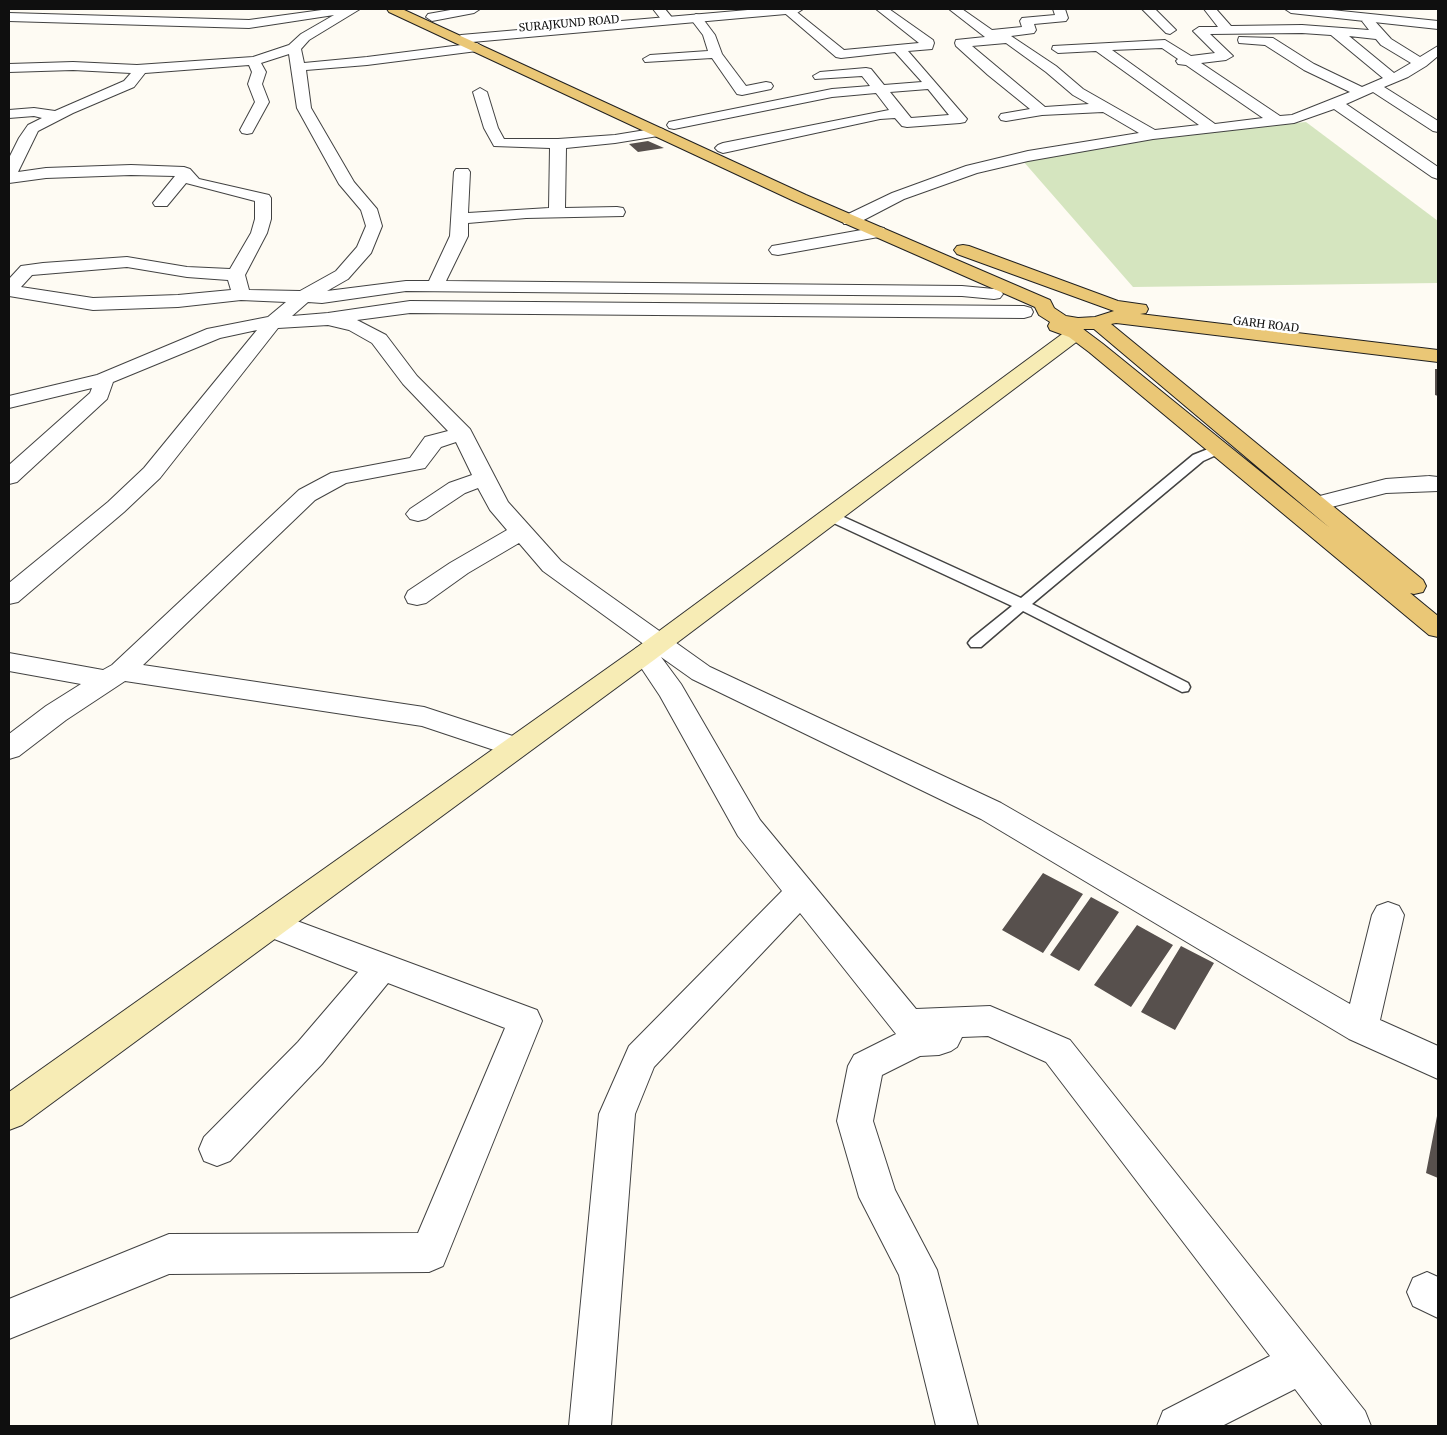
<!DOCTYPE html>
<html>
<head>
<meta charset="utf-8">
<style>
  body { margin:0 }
  #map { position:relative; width:1447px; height:1435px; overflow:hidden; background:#fefbf3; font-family:Merriweather,serif }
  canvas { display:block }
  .frame { position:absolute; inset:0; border:10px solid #0f0f0f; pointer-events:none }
</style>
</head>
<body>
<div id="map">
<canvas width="1447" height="1435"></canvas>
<div class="frame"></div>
</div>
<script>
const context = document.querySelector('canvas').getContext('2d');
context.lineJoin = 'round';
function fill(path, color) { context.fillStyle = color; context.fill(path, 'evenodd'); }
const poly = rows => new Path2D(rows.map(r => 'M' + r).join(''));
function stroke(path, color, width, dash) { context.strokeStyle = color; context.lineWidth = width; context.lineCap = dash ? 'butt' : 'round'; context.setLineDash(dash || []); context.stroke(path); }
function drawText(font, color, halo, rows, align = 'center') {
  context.font = font + ' Merriweather,serif'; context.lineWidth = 5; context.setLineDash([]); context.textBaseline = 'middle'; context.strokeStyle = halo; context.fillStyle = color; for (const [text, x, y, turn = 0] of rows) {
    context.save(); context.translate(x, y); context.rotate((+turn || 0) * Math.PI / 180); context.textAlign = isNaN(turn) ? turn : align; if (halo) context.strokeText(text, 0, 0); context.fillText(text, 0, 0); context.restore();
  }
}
const green = poly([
  [1306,122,1438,221,1438,283,1133,287,1023,161,1167,136]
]);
const building = poly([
  [648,141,664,148,638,152,629,144],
  [1435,369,1438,369,1438,396,1435,395],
  [1043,873,1083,894,1043,953,1002,930],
  [1091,897,1119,912,1079,971,1050,955],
  [1137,925,1173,945,1131,1007,1094,985],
  [1181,946,1214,963,1175,1030,1141,1012],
  [1437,1116,1438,1116,1438,1178,1426,1173]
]);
const service = poly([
  [1218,445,1224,449,1223,452,1203,461,1032,604,1188,683,1190,687,1188,691,1182,692,1023,611,981,647,971,647,968,643,971,639,1012,606,825,519,823,516,830,512,835,513,1021,598,1193,455,1218,445]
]);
const minor = poly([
  [329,9,360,9,309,40,301,49,304,63,367,57,477,43,483,47,477,51,367,65,306,70,311,108,354,182,377,209,382,226,371,253,348,279,327,291,406,281,429,281,450,236,454,172,456,169,468,169,470,172,468,213,549,208,550,148,494,146,484,128,473,92,480,88,487,92,498,128,504,139,558,139,615,135,658,128,663,129,665,132,663,135,658,136,615,143,566,148,565,208,617,207,623,208,625,212,623,216,526,218,468,223,468,236,446,281,962,286,994,289,1000,290,1003,294,1000,298,994,299,962,296,406,291,322,303,308,302,292,316,328,313,410,301,1024,306,1031,308,1033,312,1031,316,1024,318,410,313,357,320,386,335,417,376,470,429,508,502,561,561,710,667,1001,803,1350,1004,1372,915,1377,906,1388,902,1399,906,1404,915,1380,1020,1438,1046,1438,1079,1349,1039,981,819,692,679,661,657,681,684,760,820,916,1009,990,1006,1070,1040,1365,1411,1371,1426,1323,1426,1295,1389,1222,1426,1157,1426,1163,1411,1270,1356,1046,1062,988,1036,962,1037,957,1047,951,1051,939,1055,920,1056,882,1075,873,1121,895,1190,937,1270,978,1426,936,1426,899,1275,859,1197,837,1121,848,1066,854,1055,896,1034,800,913,654,1067,635,1114,611,1426,569,1426,599,1114,629,1046,782,891,738,836,660,696,632,654,636,648,645,645,543,571,519,543,468,573,426,603,417,605,408,603,405,597,408,591,450,563,507,530,490,510,478,488,465,493,426,519,418,521,410,519,406,514,410,509,449,483,472,475,456,442,441,447,425,468,346,483,315,500,143,665,424,707,525,740,529,747,525,754,515,757,422,726,125,681,66,720,19,756,9,759,9,734,46,706,81,684,9,671,9,653,103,670,112,665,299,490,331,473,410,458,425,437,448,431,403,384,372,343,349,330,328,325,278,328,160,478,124,512,18,602,9,604,9,583,108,502,144,468,257,330,220,338,113,382,107,399,17,482,9,484,9,465,90,393,92,388,9,408,9,396,97,375,207,329,268,317,286,302,241,300,178,307,93,310,9,296,9,279,21,266,43,263,127,257,187,267,230,269,251,233,255,219,255,201,186,183,167,206,155,206,153,203,175,176,131,175,46,178,9,183,9,158,19,138,28,125,42,118,34,116,9,118,9,110,34,108,55,111,124,81,131,73,73,70,9,72,9,64,73,62,137,65,253,57,289,45,301,34,334,15,249,28,9,21,9,13,249,20,329,9],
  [289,54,297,108,339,184,361,210,366,226,357,247,336,271,300,291,249,290,245,275,267,233,271,219,271,198,269,195,199,179,190,169,184,167,131,165,46,168,18,172,38,131,73,113,134,87,145,73,249,65,252,72,248,84,255,102,240,130,242,133,247,134,252,133,269,102,262,84,266,72,261,63,289,54],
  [127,267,187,277,228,280,231,290,178,295,93,298,21,287,32,275,127,267],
  [456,9,480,9,474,13,432,21,426,17,428,14,456,9],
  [653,9,665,9,674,20,672,23,664,23,653,9],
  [780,9,793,9,844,50,919,43,876,9,889,9,933,40,934,43,932,49,908,51,967,119,965,122,960,123,907,127,902,126,895,118,880,119,723,153,718,151,715,148,718,145,723,143,889,110,876,93,832,97,674,129,669,128,667,125,669,122,674,121,832,89,870,86,862,76,815,79,813,76,820,72,866,68,871,69,884,85,922,82,895,52,841,58,836,57,780,9],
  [928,89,949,115,911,118,890,92,928,89],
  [949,9,962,9,992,30,1022,27,1020,21,1022,18,1055,15,1053,9,1065,9,1068,18,1066,21,1034,24,1036,30,1034,33,1011,36,1056,66,1083,89,1155,130,1199,125,1096,51,1058,53,1052,49,1053,46,1165,40,1191,56,1215,53,1193,31,1199,27,1218,27,1204,9,1216,9,1231,26,1302,25,1369,30,1362,21,1368,17,1372,18,1391,39,1420,57,1438,46,1438,56,1426,66,1408,77,1384,87,1438,121,1438,132,1433,131,1373,92,1346,104,1438,167,1438,179,1432,177,1334,109,1294,123,1153,139,1028,161,977,173,904,199,856,224,844,224,842,220,844,216,892,193,966,166,1028,151,1139,133,1103,112,1042,115,1006,121,1001,120,999,117,1001,114,1030,109,988,75,956,46,955,43,956,40,985,37,949,9],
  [1302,33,1331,35,1383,78,1362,87,1314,64,1273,38,1239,37,1238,40,1239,43,1265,45,1304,70,1350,92,1292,115,1280,116,1201,63,1226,60,1233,56,1210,34,1302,33],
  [1349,36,1376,39,1381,45,1411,63,1394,73,1349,36],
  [1006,43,1046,72,1073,95,1089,104,1045,107,972,46,1006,43],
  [1162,48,1178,59,1176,61,1178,64,1186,65,1263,118,1215,124,1112,50,1162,48],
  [1142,9,1155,9,1176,30,1170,34,1166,33,1142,9],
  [696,14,700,15,715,35,722,54,746,86,766,82,771,83,773,86,771,89,742,95,737,94,712,58,645,62,643,59,650,55,708,51,703,35,690,18,696,14],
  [878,227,884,228,886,232,884,236,778,255,772,254,769,250,772,246,778,245,878,227],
  [1429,476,1438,477,1438,491,1386,493,1316,511,1308,509,1305,504,1308,499,1386,479,1429,476],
  [270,911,537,1010,542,1021,443,1266,429,1272,169,1274,9,1339,9,1299,169,1234,418,1233,505,1028,388,983,322,1064,230,1161,217,1166,204,1161,199,1149,204,1137,298,1042,358,972,259,933,254,924,259,915,270,911],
  [1427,1272,1438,1277,1438,1318,1413,1306,1407,1292,1413,1278,1427,1272]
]);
const tertiary = poly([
  [759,9,803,9,797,13,461,43,455,39,461,35,759,9],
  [1285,9,1322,9,1438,21,1438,29,1291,13,1285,9]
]);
const secondary = poly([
  [1076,327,1083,329,1086,333,1083,337,654,660,22,1125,9,1130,9,1092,636,648,1069,329,1076,327]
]);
const primary = poly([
  [387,9,402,9,806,195,1050,300,1054,308,1066,316,1078,318,1095,317,1114,311,957,254,954,250,957,246,963,245,969,246,1118,301,1146,305,1148,309,1146,313,1140,314,1438,350,1438,362,1116,323,1111,324,1423,580,1426,586,1423,592,1414,594,1410,593,1438,616,1438,637,1429,635,1089,352,1069,337,1050,330,1048,326,1050,322,1039,315,1035,307,794,201,389,12,387,9],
  [1083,329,1094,329,1330,528,1103,344,1083,329]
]);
const farStreetnames = [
  ["SURAJKUND ROAD",569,24,-5],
  ["GARH ROAD",1266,325,7]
];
fill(green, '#d5e5bf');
fill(building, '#57504d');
stroke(service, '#424242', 3);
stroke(minor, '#424242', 2);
stroke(tertiary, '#424242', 2);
stroke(secondary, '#313131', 2);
stroke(primary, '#202020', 2);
fill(service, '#fff');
fill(minor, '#fff');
fill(tertiary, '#fff');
fill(secondary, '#f7ecb5');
fill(primary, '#eac776');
drawText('11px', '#0f0f0f', '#fff', farStreetnames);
</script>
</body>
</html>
